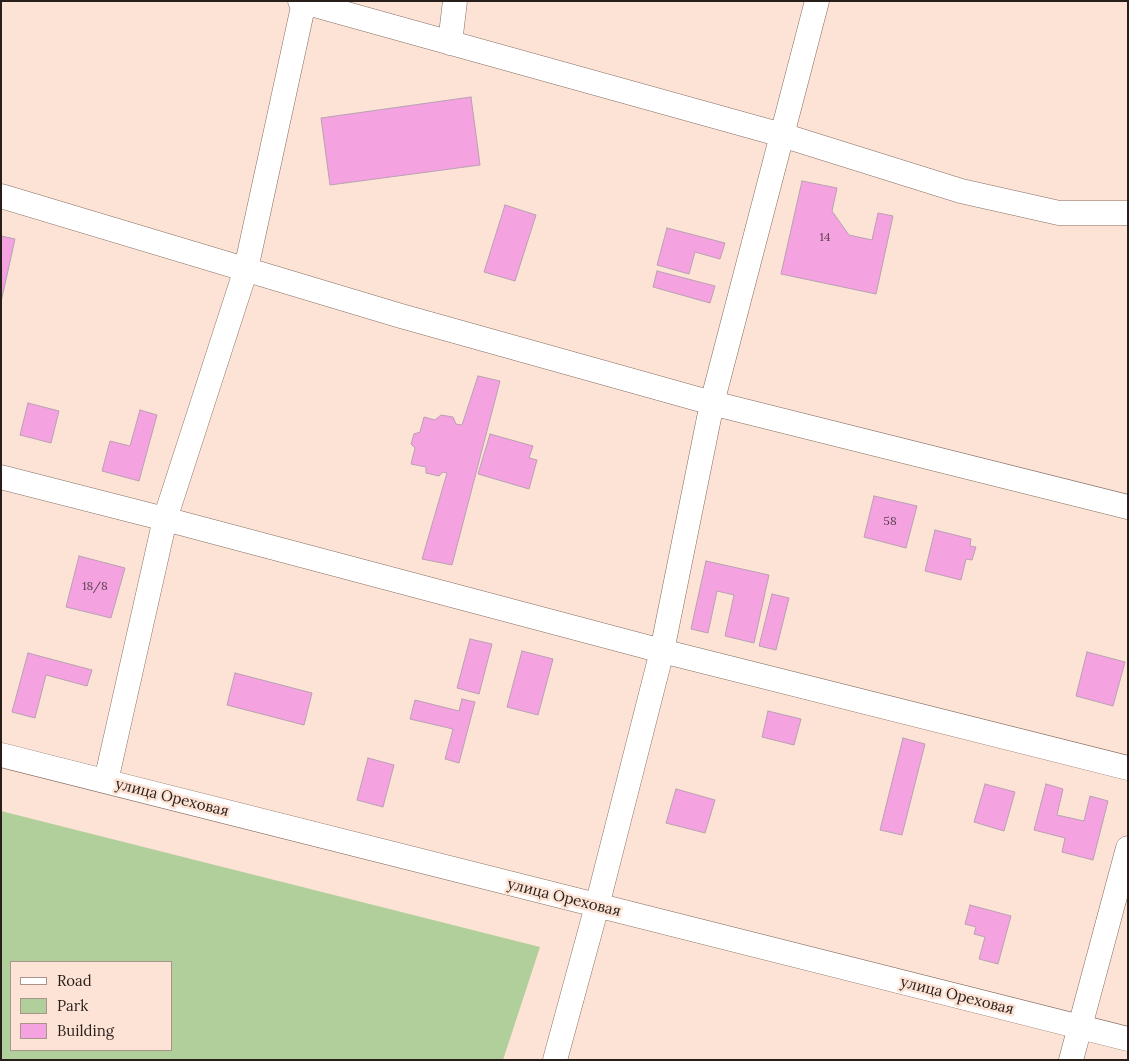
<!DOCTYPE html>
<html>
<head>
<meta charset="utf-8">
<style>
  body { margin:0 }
  #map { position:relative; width:1129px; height:1061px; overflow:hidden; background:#fde3d5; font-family:Lora,serif }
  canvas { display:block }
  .frame { position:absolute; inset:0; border:2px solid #281e1a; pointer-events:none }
  .legend { position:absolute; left:10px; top:961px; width:162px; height:90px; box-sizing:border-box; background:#fde3d5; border:1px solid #a8948a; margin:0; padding:6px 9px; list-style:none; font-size:15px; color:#281e1a }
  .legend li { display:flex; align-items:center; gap:10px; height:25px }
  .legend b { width:25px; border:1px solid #a8948a }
</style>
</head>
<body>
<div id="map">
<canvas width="1129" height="1061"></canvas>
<div class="frame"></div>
<ul class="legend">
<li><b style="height:6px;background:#fff"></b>Road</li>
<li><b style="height:14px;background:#b1cf9a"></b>Park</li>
<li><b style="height:14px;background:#f5a2e1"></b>Building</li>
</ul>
</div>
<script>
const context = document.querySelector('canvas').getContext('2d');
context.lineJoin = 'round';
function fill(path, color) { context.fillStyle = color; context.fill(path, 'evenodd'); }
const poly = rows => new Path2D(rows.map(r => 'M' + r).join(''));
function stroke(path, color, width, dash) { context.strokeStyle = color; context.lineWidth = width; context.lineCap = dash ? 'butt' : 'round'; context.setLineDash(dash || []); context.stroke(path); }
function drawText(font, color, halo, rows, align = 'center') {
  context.font = font + ' Lora,serif'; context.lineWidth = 5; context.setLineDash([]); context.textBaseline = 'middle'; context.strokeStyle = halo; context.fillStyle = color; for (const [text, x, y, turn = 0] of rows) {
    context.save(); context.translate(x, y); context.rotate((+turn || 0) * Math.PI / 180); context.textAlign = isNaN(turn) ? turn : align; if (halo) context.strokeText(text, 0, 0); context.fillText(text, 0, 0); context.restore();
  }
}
const green = poly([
  [1,811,540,947,503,1060,1,1060],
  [11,962,171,962,171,1050,11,1050]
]);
const building = poly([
  [471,97,480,165,330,185,321,118,471,97],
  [802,181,837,188,832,211,849,235,872,240,878,213,893,216,876,294,781,274,802,181],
  [505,205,536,215,515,281,484,272,505,205],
  [667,228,725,243,720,259,695,252,689,274,657,265,667,228],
  [1,236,15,239,1,302,1,236],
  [657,271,715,286,710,303,653,287,657,271],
  [478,376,500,381,452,565,422,559,447,473,443,472,439,476,426,473,426,467,411,464,415,448,411,444,414,434,420,432,424,417,435,420,441,415,453,417,456,424,462,425,478,376],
  [28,403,59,411,51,443,20,435,28,403],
  [140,410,157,415,139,481,102,471,110,441,130,446,140,410],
  [490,434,533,446,529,458,537,460,529,489,478,474,490,434],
  [874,496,917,506,906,548,864,537,874,496],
  [935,530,971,539,970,546,976,547,972,560,966,559,961,580,925,571,935,530],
  [79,556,125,568,111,618,66,607,79,556],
  [706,561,769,575,754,643,725,636,734,595,717,591,708,633,691,629,706,561],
  [772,594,789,598,776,650,759,646,772,594],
  [470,639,492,644,479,694,457,688,470,639],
  [522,651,553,659,538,715,507,707,522,651],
  [1087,652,1125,662,1113,706,1076,696,1087,652],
  [28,653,92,670,87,686,46,675,35,718,12,712,28,653],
  [235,673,312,693,304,725,227,705,235,673],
  [462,699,475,702,459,763,445,759,453,729,410,719,415,700,459,711,462,699],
  [768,711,801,719,794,745,762,737,768,711],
  [903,738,925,744,902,835,880,830,903,738],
  [368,758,394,765,383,807,357,800,368,758],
  [985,784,1015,792,1004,831,974,822,985,784],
  [1046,784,1063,789,1057,815,1084,821,1090,796,1108,801,1093,860,1062,852,1065,838,1034,830,1046,784],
  [676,789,715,800,705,833,666,823,676,789],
  [970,905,1011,916,998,964,979,959,985,937,974,934,976,927,965,924,970,905]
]);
const minor = poly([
  [300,1,782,135,961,191,1059,213,1128,213],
  [450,43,455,1],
  [1,196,401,316,712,403,1128,507],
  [1,477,165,519,662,651,1128,768],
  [1,755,1128,1039],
  [106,781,165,519,246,269,304,2],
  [555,1060,597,906,662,651,712,403,817,1],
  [1071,1060,1128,848]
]);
const numberNames = [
  ["14",825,238],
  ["58",890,522],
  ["18/8",95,587]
];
const streetNames = [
  ["улица Ореховая",172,798,14],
  ["улица Ореховая",564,898,14],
  ["улица Ореховая",957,996,14]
];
fill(green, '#b1cf9a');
fill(building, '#f5a2e1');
stroke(building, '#b7a1b1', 1);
stroke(minor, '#856e62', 25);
stroke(minor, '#fff', 24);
drawText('12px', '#5b3f4c', null, numberNames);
drawText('15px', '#281e1a', '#fde3d5', streetNames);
</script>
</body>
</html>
